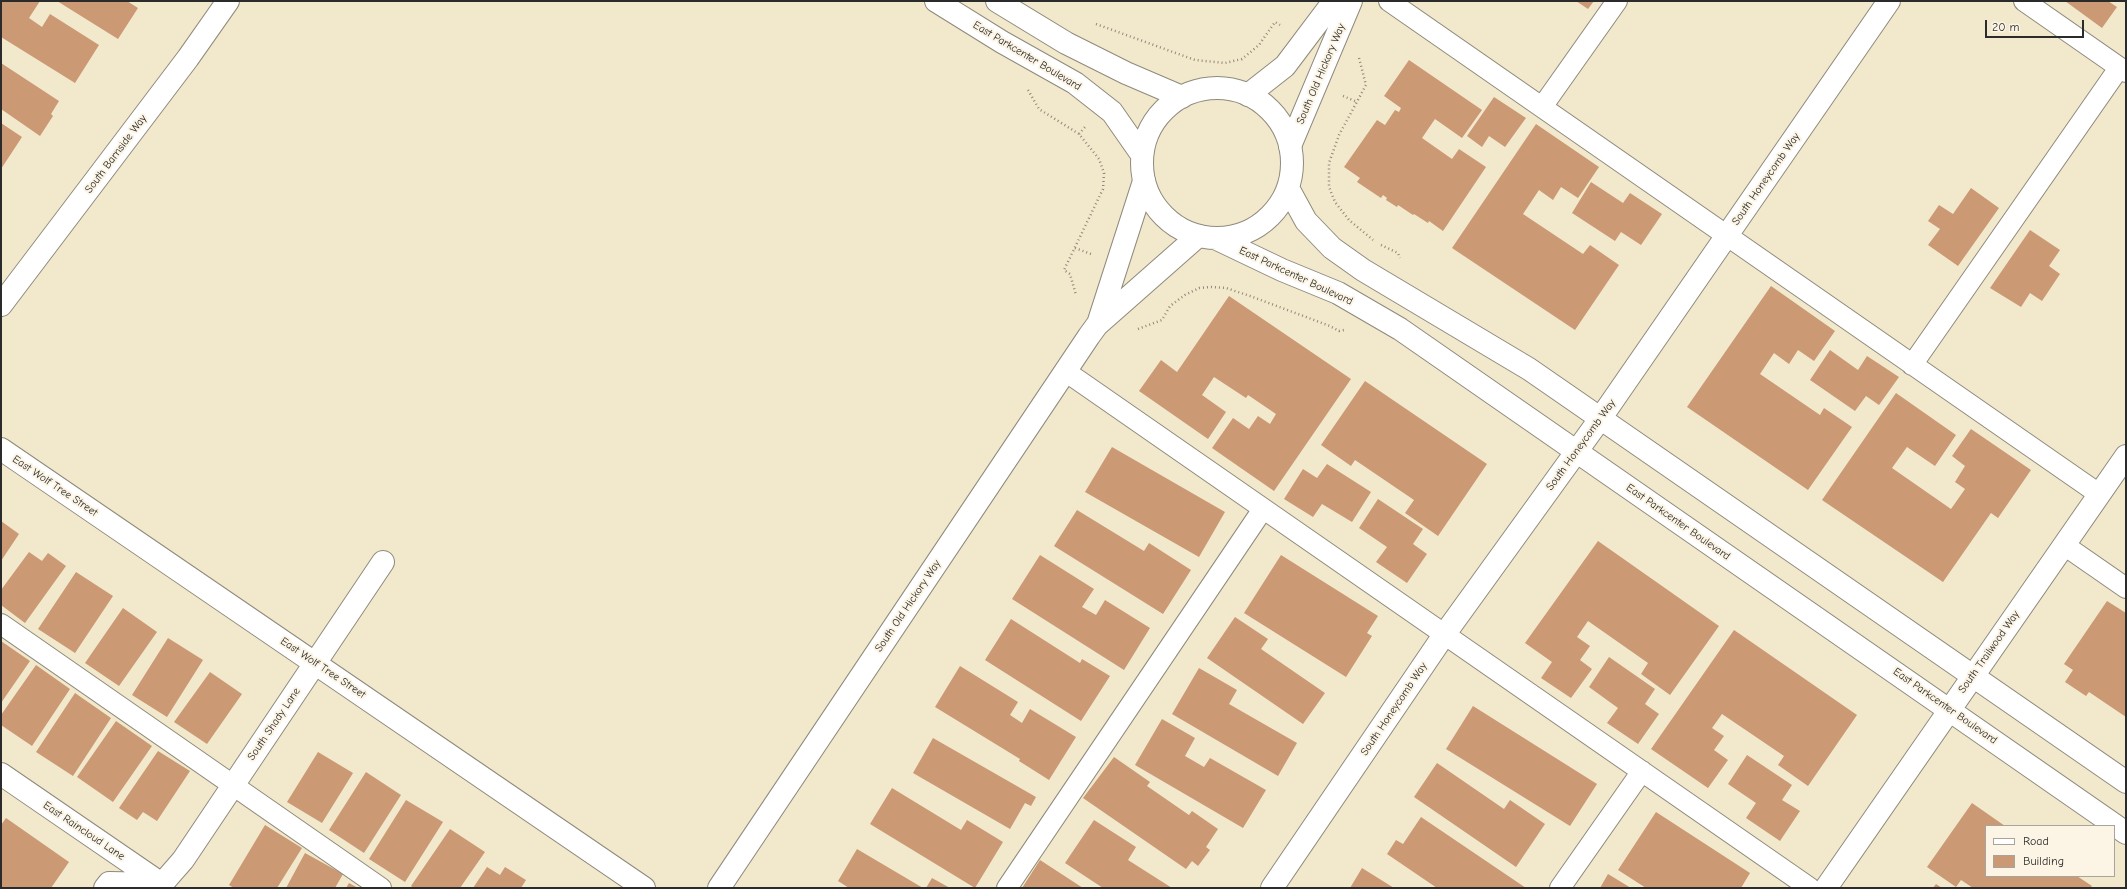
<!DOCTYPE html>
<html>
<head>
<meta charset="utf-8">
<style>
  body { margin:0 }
  #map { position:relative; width:2127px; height:889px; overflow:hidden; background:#f2e8cc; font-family:"Comic Neue",sans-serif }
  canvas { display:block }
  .frame { position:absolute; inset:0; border:2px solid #2b2b2b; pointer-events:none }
  .legend { position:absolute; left:1985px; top:825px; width:130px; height:52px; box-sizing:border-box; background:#fcf5e5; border:1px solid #a8a49b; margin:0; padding:5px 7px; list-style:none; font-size:12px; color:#2b2b2b }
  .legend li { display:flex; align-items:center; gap:8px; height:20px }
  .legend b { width:20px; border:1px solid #a8a49b }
  .scale { position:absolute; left:1985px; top:20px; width:99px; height:18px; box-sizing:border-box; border:2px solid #2b2b2b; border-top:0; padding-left:5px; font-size:12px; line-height:14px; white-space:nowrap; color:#2b2b2b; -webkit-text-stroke:3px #fcf5e5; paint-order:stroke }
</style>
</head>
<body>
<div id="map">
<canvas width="2127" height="889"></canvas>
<div class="frame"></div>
<ul class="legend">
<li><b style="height:5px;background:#fff"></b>Road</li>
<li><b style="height:11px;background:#cb9974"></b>Building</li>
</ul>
<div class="scale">20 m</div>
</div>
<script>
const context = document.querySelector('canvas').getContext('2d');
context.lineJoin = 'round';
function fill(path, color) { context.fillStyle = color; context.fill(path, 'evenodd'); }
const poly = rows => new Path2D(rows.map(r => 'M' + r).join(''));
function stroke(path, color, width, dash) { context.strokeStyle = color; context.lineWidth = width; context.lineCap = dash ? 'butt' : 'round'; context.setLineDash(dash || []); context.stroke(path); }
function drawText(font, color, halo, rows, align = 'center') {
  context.font = font + ' "Comic Neue",sans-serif'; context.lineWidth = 4; context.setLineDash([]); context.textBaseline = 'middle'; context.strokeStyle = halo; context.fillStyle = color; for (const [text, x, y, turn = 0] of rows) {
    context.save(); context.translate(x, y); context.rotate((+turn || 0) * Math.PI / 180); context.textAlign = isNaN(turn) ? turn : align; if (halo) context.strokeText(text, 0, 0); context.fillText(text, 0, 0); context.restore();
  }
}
const building = poly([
  [1,1,40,1,29,18,42,27,50,14,99,45,75,83,1,37],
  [57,1,127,1,138,8,118,39],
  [1576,1,1594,1,1588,9],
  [2065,1,2108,1,2117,7,2102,28],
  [1409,60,1482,110,1462,138,1435,119,1422,138,1452,159,1459,149,1486,167,1443,231,1429,221,1428,223,1414,214,1413,215,1398,205,1397,207,1386,200,1387,198,1383,195,1381,198,1357,182,1360,178,1344,167,1377,120,1385,125,1395,110,1399,112,1401,108,1384,96],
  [1,63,59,101,51,114,53,116,40,136,1,109],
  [1494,97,1526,118,1505,147,1489,136,1482,147,1467,136],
  [1,123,22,137,1,169],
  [1536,124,1599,167,1578,198,1561,187,1553,200,1539,190,1523,214,1583,254,1590,245,1619,265,1575,330,1452,248],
  [1591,182,1623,203,1630,193,1662,214,1641,245,1621,232,1615,241,1572,213],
  [1971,188,1999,208,1958,266,1928,245,1940,229,1928,221,1939,205,1953,214],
  [2030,230,2060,250,2049,266,2060,274,2042,301,2030,293,2021,307,1990,288],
  [1771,286,1835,331,1814,361,1798,350,1789,364,1774,353,1760,374,1820,415,1824,408,1852,427,1808,490,1687,407],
  [1229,296,1351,379,1274,491,1212,448,1233,418,1249,429,1258,416,1270,424,1276,414,1248,395,1246,398,1214,377,1202,395,1226,412,1208,439,1139,391,1161,360,1177,372],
  [1830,350,1858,370,1867,356,1899,377,1879,405,1866,396,1855,411,1810,380],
  [1365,381,1487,464,1438,536,1405,513,1414,500,1355,460,1351,466,1321,445],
  [1896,393,1956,435,1935,466,1907,447,1892,468,1951,509,1965,489,1955,482,1965,466,1952,456,1971,429,2031,470,1998,518,1991,513,1943,582,1822,500],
  [1112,447,1225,512,1199,557,1085,492],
  [1327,464,1371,492,1352,522,1322,504,1313,517,1284,499,1303,469,1317,478],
  [1378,499,1423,529,1413,544,1427,554,1407,583,1376,562,1387,547,1359,528],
  [1077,510,1144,551,1149,543,1191,570,1163,614,1054,546],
  [1,521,19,534,1,561],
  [1598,541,1719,626,1670,695,1641,674,1648,663,1588,621,1577,637,1590,646,1580,660,1592,669,1571,698,1541,678,1552,662,1525,643],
  [29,552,42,561,48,553,66,566,25,623,1,605,1,590],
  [1040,555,1094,589,1082,607,1096,615,1105,600,1150,628,1124,670,1012,599],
  [1281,555,1378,616,1367,633,1372,636,1346,677,1244,613],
  [76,572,113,596,75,653,38,629],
  [2107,601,2126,613,2126,717,2089,692,2086,696,2065,682,2073,670,2064,664],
  [123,608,157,632,119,686,85,663],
  [1235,617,1268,639,1261,649,1325,693,1303,724,1207,658],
  [1011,619,1080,663,1082,659,1110,676,1081,721,985,660],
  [1734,630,1857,715,1808,786,1778,765,1784,756,1722,714,1712,728,1724,736,1714,750,1728,760,1708,788,1651,749],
  [168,638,203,660,167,717,132,695],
  [1,641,30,661,1,703],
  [1609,657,1655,689,1645,704,1659,714,1638,744,1607,723,1618,708,1589,687],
  [36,665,70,689,32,746,1,725,1,715],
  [960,666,1018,702,1010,715,1022,723,1030,709,1076,737,1049,780,1019,761,1020,759,935,707],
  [1199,668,1237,690,1229,704,1297,743,1278,776,1172,714],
  [210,672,242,694,207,744,174,722],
  [75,693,111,718,73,776,36,752],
  [1473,706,1597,784,1570,826,1446,749],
  [1162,719,1195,738,1185,756,1204,767,1210,758,1266,790,1243,828,1135,765],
  [116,721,152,746,113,802,77,777],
  [933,738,1036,797,1031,806,1025,803,1010,829,913,773],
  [158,751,190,771,157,821,143,812,137,820,119,808],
  [318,752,353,773,322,823,287,802],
  [1747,755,1792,785,1782,800,1800,811,1780,841,1746,818,1756,803,1728,784],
  [1114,757,1150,782,1147,786,1189,815,1192,811,1218,829,1206,847,1210,850,1198,866,1192,861,1186,869,1083,798],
  [1437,763,1504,809,1510,800,1545,824,1516,867,1414,797],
  [366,772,401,795,364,853,329,830],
  [892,788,961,830,967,820,1003,842,975,888,870,824],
  [406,800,443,822,405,882,369,859],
  [1972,803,2005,826,1986,826,1986,876,2077,876,2092,886,2090,888,1973,888,1961,880,1956,887,1927,867],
  [1656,812,1750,873,1741,888,1646,888,1618,870],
  [1421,817,1526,888,1437,888,1387,854,1396,840,1403,844],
  [6,818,69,862,51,888,1,888,1,825],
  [1094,820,1136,847,1128,860,1172,888,1103,888,1065,863],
  [265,825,302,848,277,888,234,888,229,885],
  [450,829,485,852,460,888,413,888,411,886],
  [857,849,923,888,849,888,838,881],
  [305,853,343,874,335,888,286,888],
  [1040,860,1083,888,1022,888],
  [487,867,500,875,505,867,526,880,521,888,473,888],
  [1362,868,1394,888,1350,888],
  [1608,874,1631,888,1600,888],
  [932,878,950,888,926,888],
  [349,883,358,888,346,888],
  [1936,884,1942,888,1933,888]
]);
const path = poly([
  [1096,24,1195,60,1225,63,1242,59,1259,45,1275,22,1280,25],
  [1359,58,1366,85,1339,135,1329,163,1329,187,1335,202,1349,220,1373,240],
  [1028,90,1039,109,1079,134,1099,159,1104,173,1103,189,1064,270,1070,274,1076,295],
  [1343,96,1357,102],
  [1079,134,1085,127],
  [1381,245,1398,253,1400,258],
  [1075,248,1091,254],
  [1138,329,1162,320,1170,306,1185,295,1199,288,1210,287,1226,288,1250,296,1330,326,1339,331,1344,330]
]);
const service = poly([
  [1389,1,2099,494],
  [2024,1,2126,72],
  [1542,107,1617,1],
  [1912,365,2119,68],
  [1065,371,1810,888],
  [2064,545,2126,588],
  [1,624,381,888],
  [1007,888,1263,509],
  [1560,888,1642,771]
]);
const minor = poly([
  [1248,95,1285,66,1334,1],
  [1290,146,1351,1],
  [1,305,188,58,228,1],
  [1098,324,1144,181],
  [1,449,644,888],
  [1,774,163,885],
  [105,888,109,883,162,884,183,860,383,562],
  [719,888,1089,336,1097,325,1198,236],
  [1272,888,1444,635,1600,419,1889,1],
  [1826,888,2126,456]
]);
const tertiary = poly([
  [936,1,1002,42,1075,83,1112,112,1142,155],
  [997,1,1066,43,1126,73,1182,97],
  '1142 163a75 75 0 1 1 150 0a75 75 0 1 1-150 0Z',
  [1288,188,1306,221,1332,248,1363,270,1529,369,2126,782],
  [1215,238,1282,270,1338,293,1400,329,2126,833]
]);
const streetNames = [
  ["East Parkcenter Boulevard",1027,56,31],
  ["South Old Hickory Way",1321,74,-67],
  ["South Barnside Way",116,154,-53],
  ["South Honeycomb Way",1766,179,-55],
  ["East Parkcenter Boulevard",1296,276,25],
  ["South Honeycomb Way",1581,445,-54],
  ["East Wolf Tree Street",55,486,34],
  ["East Parkcenter Boulevard",1678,522,35],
  ["South Old Hickory Way",908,606,-56],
  ["South Trailwood Way",1989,652,-55],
  ["East Wolf Tree Street",323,668,34],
  ["East Parkcenter Boulevard",1945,706,35],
  ["South Honeycomb Way",1394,709,-56],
  ["South Shady Lane",274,724,-56],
  ["East Raincloud Lane",84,831,34]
];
fill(building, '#cb9974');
stroke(service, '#8e8a7c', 22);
stroke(minor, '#8e8a7c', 24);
stroke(tertiary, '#8e8a7c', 24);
stroke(path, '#8e8a7c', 2.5, [1, 3]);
stroke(service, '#fff', 20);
stroke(minor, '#fff', 22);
stroke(tertiary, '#fff', 22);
drawText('11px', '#2b2b2b', '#fcf5e5', streetNames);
</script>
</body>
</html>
